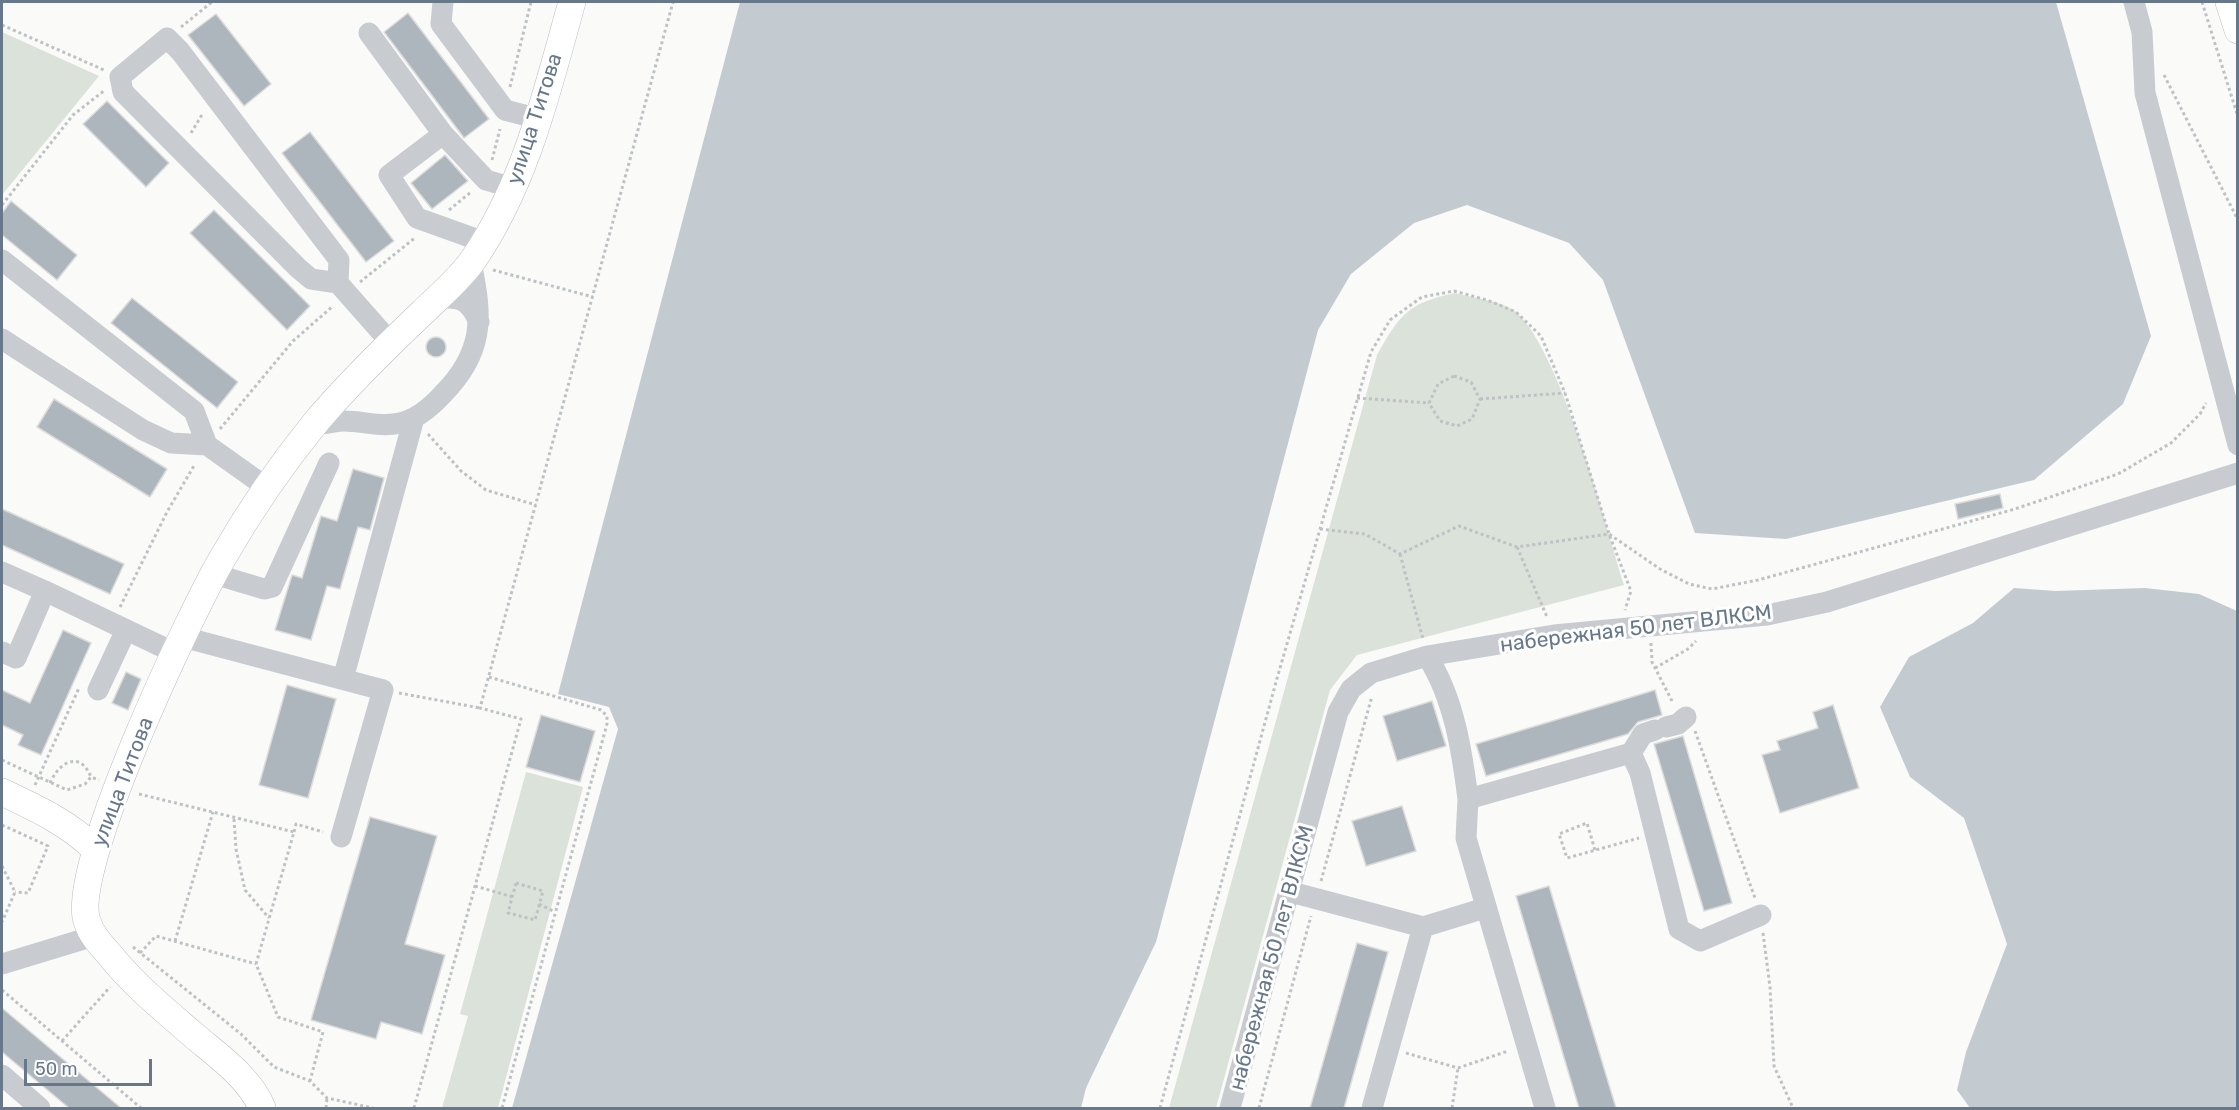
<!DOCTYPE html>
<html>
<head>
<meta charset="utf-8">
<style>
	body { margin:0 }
	#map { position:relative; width:2239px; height:1110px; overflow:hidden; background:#fafaf8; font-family:Rubik,sans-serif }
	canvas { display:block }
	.frame { position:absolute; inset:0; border:3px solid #67788a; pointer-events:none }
	.scale { position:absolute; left:24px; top:1059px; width:128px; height:27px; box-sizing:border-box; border:3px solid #67788a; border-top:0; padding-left:8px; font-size:18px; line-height:21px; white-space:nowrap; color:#67788a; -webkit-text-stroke:4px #fff; paint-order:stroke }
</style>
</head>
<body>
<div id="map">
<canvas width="2239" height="1110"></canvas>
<div class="frame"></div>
<div class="scale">50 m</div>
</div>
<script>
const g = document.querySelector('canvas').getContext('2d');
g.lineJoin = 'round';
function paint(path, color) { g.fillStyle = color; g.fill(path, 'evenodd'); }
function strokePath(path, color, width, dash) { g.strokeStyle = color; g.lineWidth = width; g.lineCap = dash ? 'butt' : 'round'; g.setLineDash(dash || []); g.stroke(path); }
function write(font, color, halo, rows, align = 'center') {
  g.font = font + ' Rubik,sans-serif'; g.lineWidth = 6; g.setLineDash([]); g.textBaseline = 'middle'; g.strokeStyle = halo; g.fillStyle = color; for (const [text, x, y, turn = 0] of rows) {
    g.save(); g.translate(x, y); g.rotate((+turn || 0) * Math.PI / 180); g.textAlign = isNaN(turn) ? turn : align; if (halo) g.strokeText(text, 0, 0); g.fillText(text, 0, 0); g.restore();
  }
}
const green = new Path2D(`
	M2 32 99 76 2 195Z
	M1455 293C1472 298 1498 300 1513 310 1558 341 1606 527 1624 585L1357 655 1330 690 1216 1108H1169L1377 355C1400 314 1408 303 1455 293Z
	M526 772 583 787 498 1108H442L468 1016 460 1014Z`);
const water = new Path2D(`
	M740 2H2056L2151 336 2123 404 2034 480 1786 539 1695 533 1603 280 1569 243 1467 205 1414 223 1351 274 1318 330 1156 942 1086 1088 1081 1108H512L618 729 609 707 558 694Z
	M2014 588 2056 591 2145 588 2199 594 2237 611V1108H1970L1957 1090 1966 1052 2007 944 1964 818 1910 777 1880 707 1909 657 1973 623Z`);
const building = new Path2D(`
	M408 13 489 119 464 138 384 32Z
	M216 14 271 84 244 106 188 35Z
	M107 101 169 163 146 187 83 124Z
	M310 132 394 241 366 262 282 153Z
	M445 155 468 181 432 209 411 183Z
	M11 201 77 255 57 280 2 235V213Z
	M214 210 310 306 287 330 190 233Z
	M132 298 238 382 217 408 111 323Z
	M426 347a10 10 0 1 1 20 0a10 10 0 1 1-20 0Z
	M54 399 167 469 150 497 37 427Z
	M353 469 384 478 370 530 358 527 340 589 327 586 311 640 275 630 292 575 302 578 321 516 337 521Z
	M2000 494 2003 508 1958 519 1955 504Z
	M2 509 124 564 110 594 2 545Z
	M63 630 91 643 41 755 18 745 23 735 2 725V690L30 703Z
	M126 672 141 679 128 710 112 703Z
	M287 685 336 699 308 798 259 785Z
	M1655 690 1662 715 1638 722 1628 734 1486 776 1476 744Z
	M1432 701 1446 746 1397 761 1383 716Z
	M1833 705 1859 788 1780 813 1762 755 1780 750 1777 741 1818 728 1813 712Z
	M541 715 595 731 580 782 526 767Z
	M1683 736 1732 903 1704 911 1654 744Z
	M1402 806 1416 851 1366 866 1352 821Z
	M370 817 437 836 405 944 445 955 422 1034 381 1022 376 1039 311 1020Z
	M1549 886 1616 1108H1579L1516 896Z
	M1357 943 1388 952 1344 1108H1310Z
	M2 1008 121 1108H69L2 1052Z`);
const path = new Path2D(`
	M2202 2 2238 117
	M2 25 104 70
	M181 27 212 2
	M2164 75 2238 220
	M510 87 531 2
	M191 133 203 113
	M492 160 500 129
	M2 205 73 115 105 90
	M449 210 471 192
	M493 270 593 297
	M360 282 416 237
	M1454 376 1471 382 1480 399 1472 419 1457 426 1440 421 1429 403 1438 384Z
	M1357 398 1429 403
	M1480 399 1565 393
	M220 429 293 341 333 306
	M428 434 461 471 486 490 536 505
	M1320 529 1365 534 1400 554 1459 526 1517 547 1609 534 1660 569 1689 584 1712 589 1758 580 2015 509 2118 474 2171 443 2200 414 2206 403
	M1517 547 1547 617
	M1400 554 1423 639
	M120 607 167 512 195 464
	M1651 643 1652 662 1673 703
	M1655 668 1688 649 1696 641
	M489 677 601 710 607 716V724L502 1108
	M399 693 480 708
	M1695 731 1755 898
	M2 760 67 790 85 784 91 777 99 780
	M50 783C59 762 80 750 91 777
	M35 785 79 688
	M139 794 294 832 256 964 278 1017 323 1032 310 1081
	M234 819 236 849 245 890 269 918
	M2 825 48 846 28 893 15 892
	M294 832 296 824 323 832
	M1595 850 1587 823 1559 834 1567 858 1639 838
	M2 866 15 892 2 922
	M1321 881 1372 696
	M516 883 543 891 535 920 508 913Z
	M475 886 513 897
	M539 904 555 912
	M1763 933 1770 987 1774 1066 1793 1108
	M175 941 213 812
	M133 947 241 1034 274 1067 310 1081 327 1098 373 1108
	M140 953 156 936 256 964
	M2 990 141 1108
	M62 1041 110 987
	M1406 1053 1458 1068 1508 1051
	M326 1108 327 1098
	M414 1108 521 719 480 708 673 2
	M1160 1108 1276 682 1371 352 1390 320 1422 297 1454 291 1487 300 1516 312 1541 336 1565 393 1609 534 1631 591 1625 610
	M1259 1108 1311 916
	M1452 1108 1458 1068`);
const minor = new Path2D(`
	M443 2 441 24 505 110 539 119
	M2134 2 2142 32 2145 93 2238 445
	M369 33 443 134 389 175 417 218 484 242
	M443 134 486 180 513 188
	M2 260 194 411 207 445
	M338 283 339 260 180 51 167 38 120 77 123 92 298 268 311 279 338 283 391 343
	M435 299C460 296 469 299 479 322
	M2 339 143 430 171 443 207 445 266 487
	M313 426C322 424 331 422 341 421 361 420 380 428 400 423 417 419 431 407 442 395 484 353 483 318 471 263
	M2 572 45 591
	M214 574 264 589 272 587 329 463
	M183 637 383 690 341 837
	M2 652 16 658 45 591 175 653
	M1427 656C1454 698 1462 751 1468 799L1631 753 1640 773 1679 929 1700 941 1761 915
	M343 679 414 418
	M98 690 126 630
	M1666 727 1678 724 1686 717
	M1631 753 1643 734 1655 730
	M1468 799 1466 838 1545 1108
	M1291 892 1423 927 1372 1108
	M1423 927 1485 908
	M2 964 94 936
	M2 1075 40 1108
	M1230 1108 1338 712 1351 689 1371 673 1427 656 1554 635 1767 615 1827 602 2238 473`);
const major = new Path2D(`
	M2229 2 2238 30
	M2 792C36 808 69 823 96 850
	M262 1108C250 1077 215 1054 190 1032 161 1007 133 984 109 954 100 944 91 934 87 921 69 869 190 614 222 559 250 510 281 465 316 422 349 383 385 348 422 313 439 296 459 280 473 260 526 183 547 91 572 2`);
const streetNames = [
	["улица Титова",535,119,-72],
	["набережная 50 лет ВЛКСМ",1636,629,-7],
	["улица Титова",123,782,-69],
	["набережная 50 лет ВЛКСМ",1272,958,-75]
];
paint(green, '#dbe2d9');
paint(water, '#c3cbd1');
paint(building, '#aeb6bd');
strokePath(building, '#dcdcda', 1.5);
strokePath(major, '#b8bdc2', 28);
strokePath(path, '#bfc2c5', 3, [3, 3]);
strokePath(minor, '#c8cbcf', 21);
strokePath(major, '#fff', 27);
write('21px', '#67788a', '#fff', streetNames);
</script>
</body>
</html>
